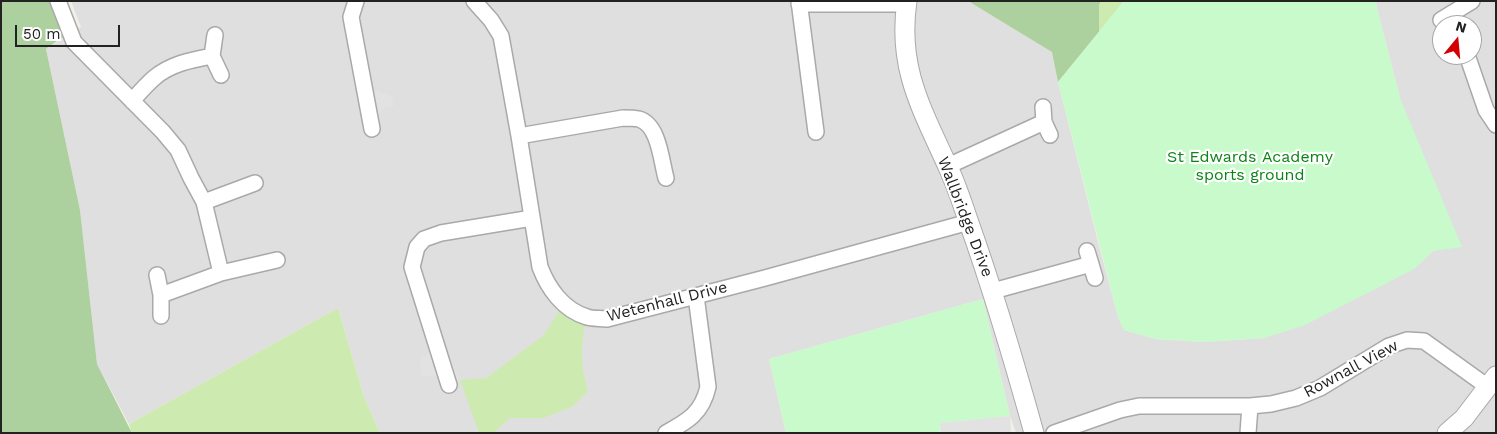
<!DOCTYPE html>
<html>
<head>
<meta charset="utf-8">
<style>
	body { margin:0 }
	#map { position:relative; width:1497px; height:434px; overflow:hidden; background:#f2efe9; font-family:"Work Sans",sans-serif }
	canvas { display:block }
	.frame { position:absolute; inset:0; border:2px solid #222; pointer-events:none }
	.north { position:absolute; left:1432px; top:15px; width:50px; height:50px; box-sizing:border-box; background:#fff; border:1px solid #a7a7a7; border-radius:50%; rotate:17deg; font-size:14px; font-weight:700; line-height:20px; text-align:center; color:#222 }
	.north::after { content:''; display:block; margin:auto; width:18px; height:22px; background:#d40000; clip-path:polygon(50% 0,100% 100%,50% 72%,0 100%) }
	.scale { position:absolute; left:15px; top:25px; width:105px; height:22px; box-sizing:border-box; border:2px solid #222; border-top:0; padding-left:6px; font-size:15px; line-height:18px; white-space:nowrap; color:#222; -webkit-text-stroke:4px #fff; paint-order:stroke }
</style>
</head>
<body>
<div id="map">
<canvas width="1497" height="434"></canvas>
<div class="frame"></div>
<div class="north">N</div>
<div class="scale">50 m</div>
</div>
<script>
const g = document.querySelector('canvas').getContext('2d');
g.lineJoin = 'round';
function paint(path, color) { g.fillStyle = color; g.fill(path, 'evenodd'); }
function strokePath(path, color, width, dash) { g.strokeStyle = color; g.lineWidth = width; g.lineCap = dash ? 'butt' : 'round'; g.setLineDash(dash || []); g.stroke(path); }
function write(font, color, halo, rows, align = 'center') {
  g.font = font + ' "Work Sans",sans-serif'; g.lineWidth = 4.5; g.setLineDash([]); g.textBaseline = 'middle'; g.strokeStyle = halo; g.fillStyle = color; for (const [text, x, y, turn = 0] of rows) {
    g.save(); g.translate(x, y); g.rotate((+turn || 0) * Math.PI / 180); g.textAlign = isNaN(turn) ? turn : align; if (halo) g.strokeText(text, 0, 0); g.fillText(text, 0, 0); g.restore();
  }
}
const residential = new Path2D(`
	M71 1H899L898 6 921 1H968L1053 52 1058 82 1098 242 1118 317 1124 330 1156 339 1203 342 1264 338 1413 269 1433 251 1400 98 1376 4 1378 1H1496V433H1016L1010 416 983 299 769 359 786 433H380L364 397 338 308 129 424 97 364 80 210 46 49 81 27ZM1442 25H1472V55H1442Z`);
const grass = new Path2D(`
	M1101 1H1124L1099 32V5Z
	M564 304 587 317C580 343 580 365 588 391L572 407 543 418H510L493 433H479L460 380 486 378 543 336Z
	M338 308 364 397 380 433H132L129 424Z`);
const forest = new Path2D(`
	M1 1H58L70 34 60 39 46 49 80 210 97 364 132 433H1Z
	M968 1H1101L1099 5V32L1058 82 1052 52Z`);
const park = new Path2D(`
	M1124 1H1378L1376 4 1400 98 1462 247 1433 251 1414 269 1305 325 1264 338 1203 342 1156 339 1124 330 1118 317 1058 82Z
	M983 299 1010 416 940 423 941 431 933 433H786L769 359Z`);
const parking = new Path2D(`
	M364 87 392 96 394 106 384 108 376 119Z
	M444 344 460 380 449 385 438 375 422 376 419 360 437 346Z
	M1010 416 1011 433H941L940 423Z`);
const minor = new Path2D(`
	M58 1 74 42 163 132 178 150 191 178 204 202 221 273
	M356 1 351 17 372 129
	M474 1 491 20 501 36 519 136 540 267C548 288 563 310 587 317 593 319 600 318 607 319L765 278 969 222
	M799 1 816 132
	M799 4H906
	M1441 20 1472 1
	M215 35 212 56 221 75
	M1467 55 1486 110 1496 125
	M132 101C139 93 146 85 154 78 170 64 191 60 212 56
	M1043 107 1044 122 1050 135
	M519 136 623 118C628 118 634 118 639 119 659 125 661 160 666 178
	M948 166 1044 122
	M204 202 255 183
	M1087 251 1095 278
	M157 275 161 295V316
	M993 291 1091 264
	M161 295 221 273 277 260
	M449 385 412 267 417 247 424 239 441 233 532 218
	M666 433C688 421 702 413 708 387L696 296
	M1054 433 1120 410 1139 406H1250L1271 404 1296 398 1320 388 1389 346 1407 340 1424 341 1488 387
	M1248 433 1250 406`);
const tertiary = new Path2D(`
	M907 1C897 68 922 109 948 167 956 184 962 202 968 220 993 290 1014 361 1034 433
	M1447 433 1464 418 1496 376`);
const parkNames = [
	["St Edwards Academy",1250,157],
	["sports ground",1250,175]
];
const streetNames = [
	["Wallbridge Drive",965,217,69],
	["Wetenhall Drive",667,302,-14],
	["Rownall View",1351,369,-28]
];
paint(residential, '#e0dfdf');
paint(grass, '#cdebb0');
paint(forest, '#add19e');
paint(park, '#c8facc');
paint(parking, '#e2e2e2');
strokePath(minor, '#a9a9a9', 18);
strokePath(tertiary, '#a9a9a9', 21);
strokePath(minor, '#fff', 15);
strokePath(tertiary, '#fff', 19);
write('16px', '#0c8416', '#fff', parkNames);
write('16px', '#222', '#fff', streetNames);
</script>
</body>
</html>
